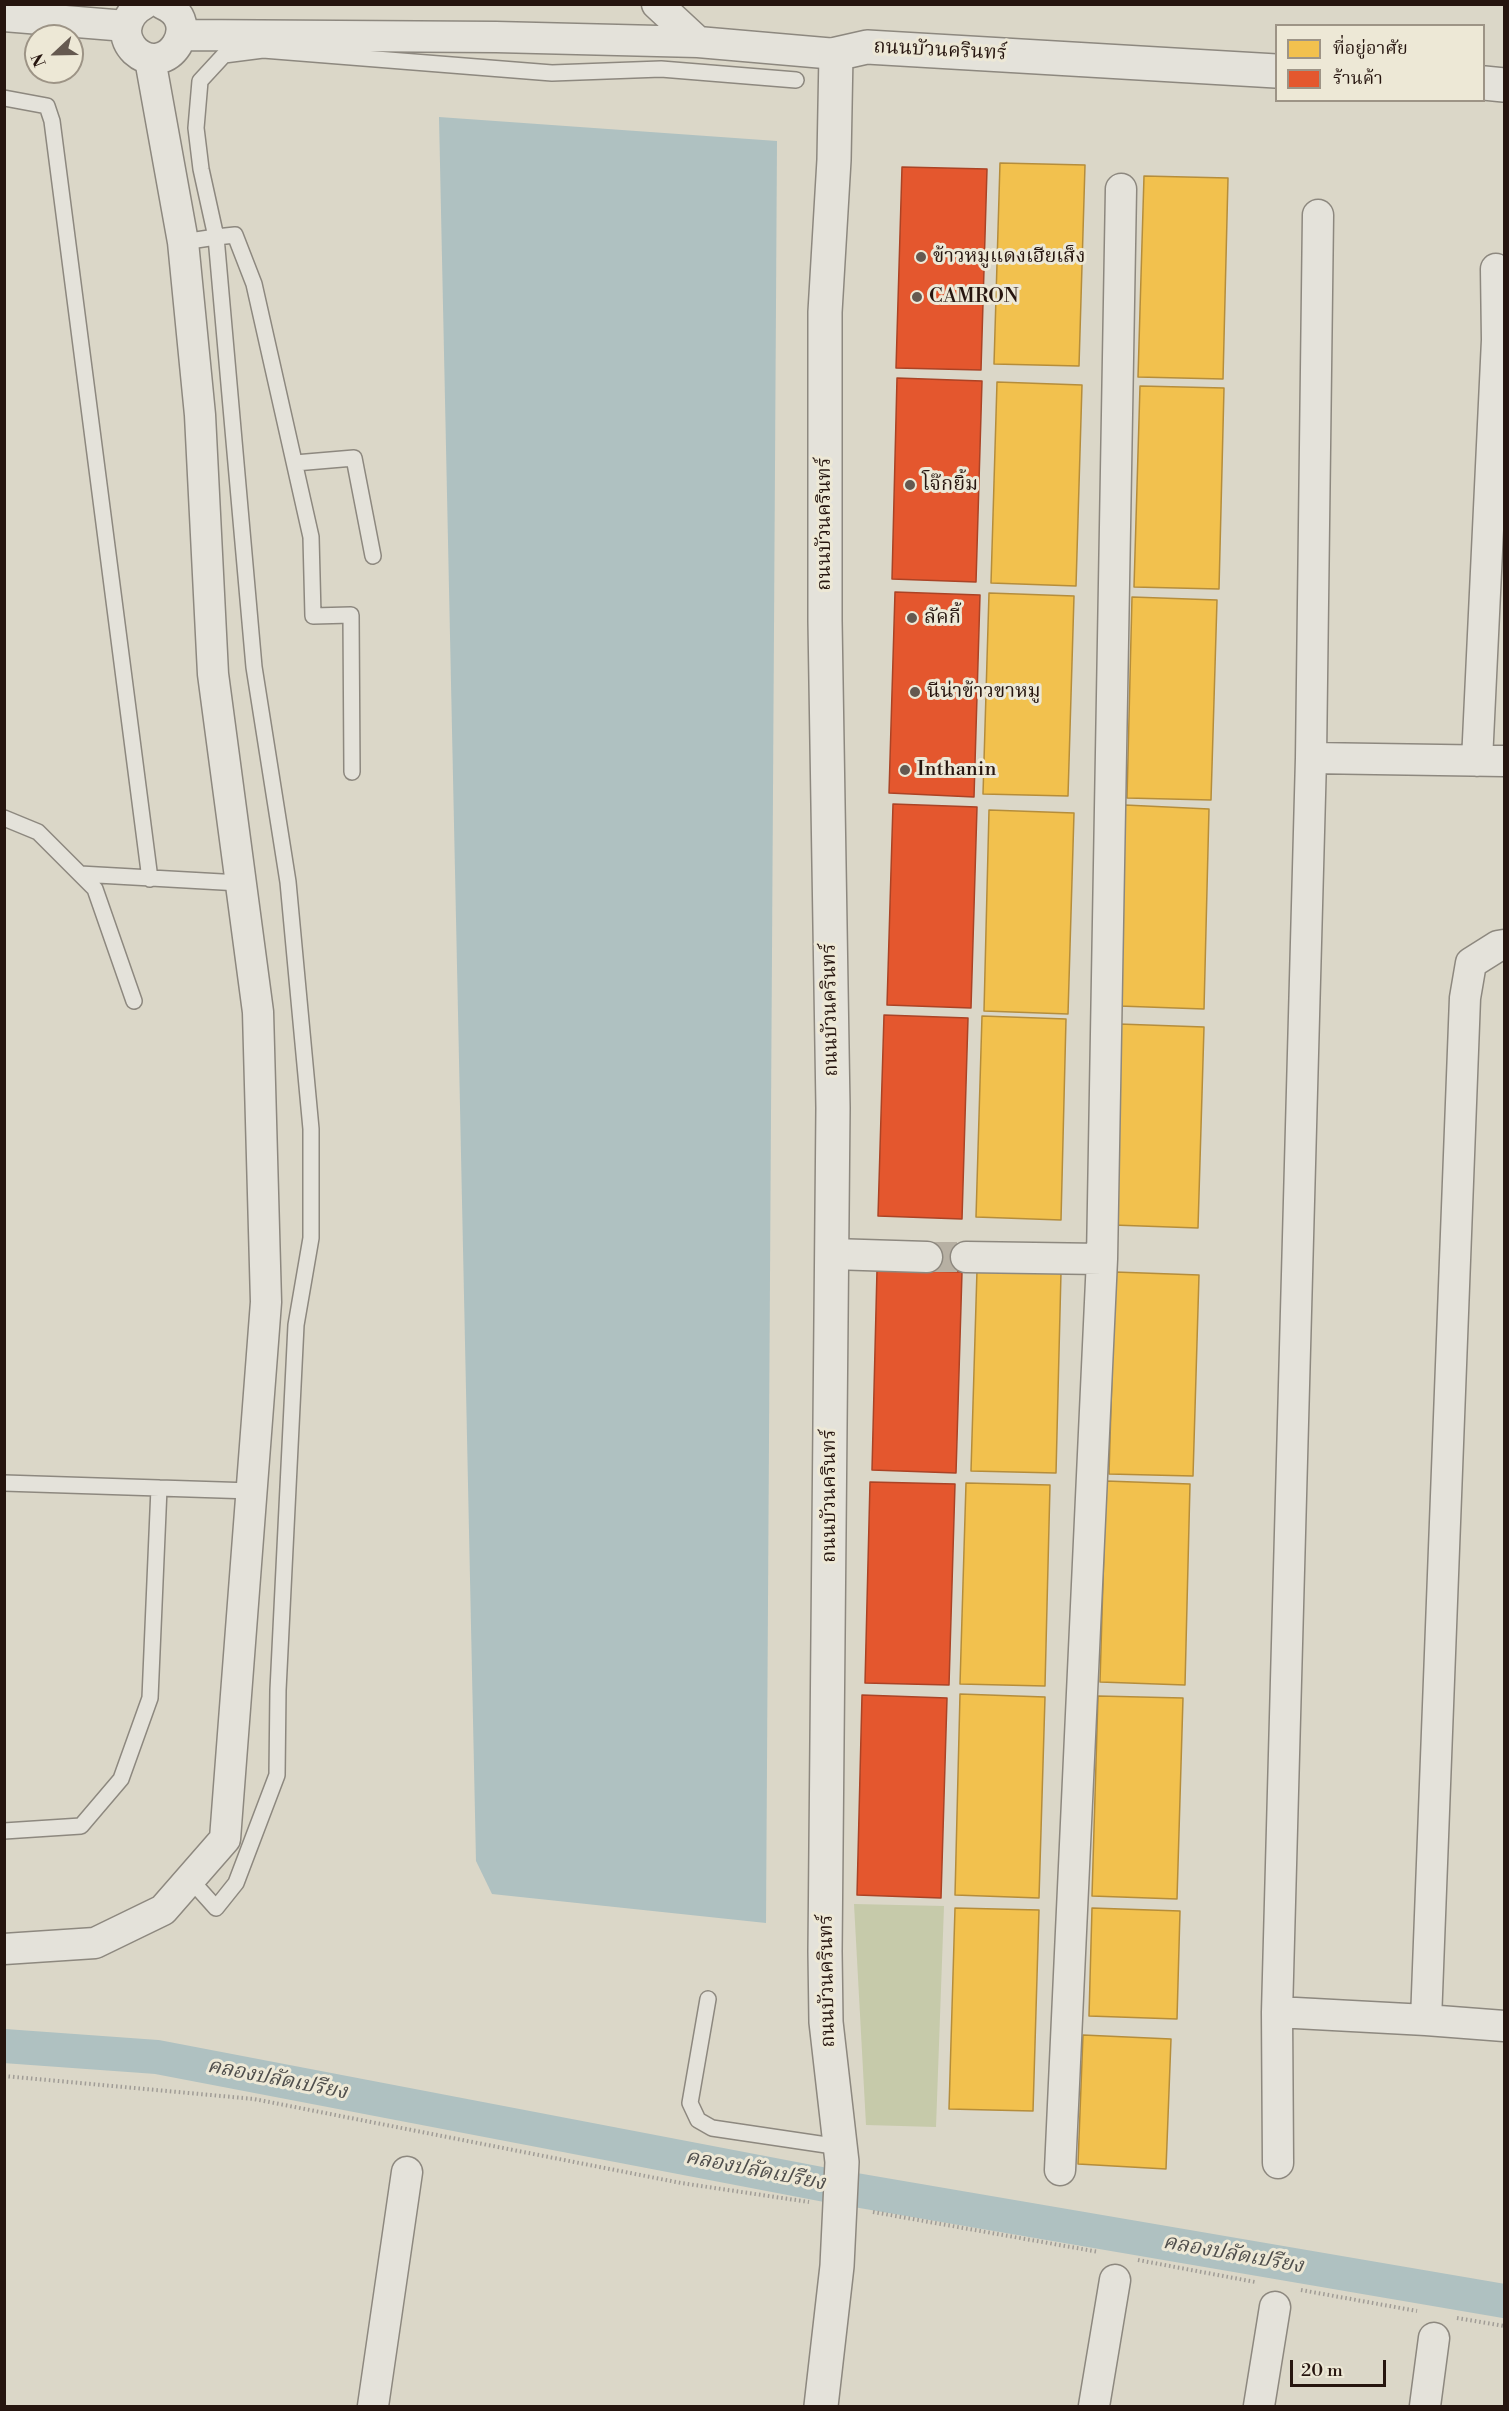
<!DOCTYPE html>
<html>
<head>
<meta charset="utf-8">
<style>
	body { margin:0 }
	#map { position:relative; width:1509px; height:2411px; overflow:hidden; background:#dbd7c8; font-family:"Libre Bodoni","Noto Serif Thai",serif }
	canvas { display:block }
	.frame { position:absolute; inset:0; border:6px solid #26150f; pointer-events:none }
	.legend { position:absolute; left:1275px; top:24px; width:210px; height:78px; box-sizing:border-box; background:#ede8d6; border:2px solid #9d9486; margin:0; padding:8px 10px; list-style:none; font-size:18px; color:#26150f }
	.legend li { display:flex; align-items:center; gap:12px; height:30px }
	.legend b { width:30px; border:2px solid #9d9486 }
	.north { position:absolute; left:24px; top:24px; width:60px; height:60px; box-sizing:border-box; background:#ede8d6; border:2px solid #9d9486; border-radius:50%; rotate:248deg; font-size:16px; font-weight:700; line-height:24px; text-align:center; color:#26150f }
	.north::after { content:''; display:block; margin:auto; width:21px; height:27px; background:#655950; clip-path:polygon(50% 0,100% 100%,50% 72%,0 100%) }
	.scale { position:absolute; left:1290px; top:2360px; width:96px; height:27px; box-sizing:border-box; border:3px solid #26150f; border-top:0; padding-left:8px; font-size:18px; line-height:21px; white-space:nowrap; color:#26150f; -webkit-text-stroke:4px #ede8d6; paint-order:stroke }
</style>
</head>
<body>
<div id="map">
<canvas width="1509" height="2411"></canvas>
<div class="frame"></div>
<ul class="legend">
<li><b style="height:16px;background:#f2c14e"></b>ที่อยู่อาศัย</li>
<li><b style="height:16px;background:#e4572e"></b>ร้านค้า</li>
</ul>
<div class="north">N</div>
<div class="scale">20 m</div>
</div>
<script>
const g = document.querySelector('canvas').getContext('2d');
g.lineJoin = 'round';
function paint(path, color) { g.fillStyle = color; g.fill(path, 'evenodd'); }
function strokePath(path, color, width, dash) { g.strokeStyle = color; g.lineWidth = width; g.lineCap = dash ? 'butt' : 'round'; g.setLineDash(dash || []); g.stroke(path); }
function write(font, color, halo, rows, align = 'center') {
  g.font = font + ' "Libre Bodoni","Noto Serif Thai",serif'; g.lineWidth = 6; g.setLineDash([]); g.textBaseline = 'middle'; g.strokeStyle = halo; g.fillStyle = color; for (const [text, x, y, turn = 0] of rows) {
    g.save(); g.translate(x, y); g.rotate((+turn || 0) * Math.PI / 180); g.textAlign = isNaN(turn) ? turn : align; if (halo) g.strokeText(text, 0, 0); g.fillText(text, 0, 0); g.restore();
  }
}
const green = new Path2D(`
	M854 1904 944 1906 936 2127 866 2125Z`);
const water = new Path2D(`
	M439 117 777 141 766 1923 492 1894 476 1861Z`);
const homes = new Path2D(`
	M1000 163 1085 165 1079 366 994 364Z
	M1144 176 1228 178 1223 379 1138 377Z
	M997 382 1082 385 1076 586 991 583Z
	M1140 386 1224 388 1219 589 1134 587Z
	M989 593 1074 596 1068 796 983 794Z
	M1132 597 1217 600 1211 800 1127 798Z
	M1125 805 1209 809 1204 1009 1119 1006Z
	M989 810 1074 813 1068 1014 984 1011Z
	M982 1016 1066 1019 1061 1220 976 1217Z
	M1119 1024 1204 1027 1198 1228 1113 1225Z
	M977 1270 1061 1272 1056 1473 971 1471Z
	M1115 1272 1199 1275 1193 1476 1109 1474Z
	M1106 1481 1190 1484 1185 1685 1100 1682Z
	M966 1483 1050 1485 1045 1686 960 1684Z
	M960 1694 1045 1697 1039 1898 955 1895Z
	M1098 1696 1183 1698 1177 1899 1092 1896Z
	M955 1908 1039 1910 1033 2111 949 2109Z
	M1092 1908 1180 1911 1177 2019 1089 2016Z
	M1083 2035 1171 2039 1166 2169 1078 2164Z`);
const shops = new Path2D(`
	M902 167 987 169 981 370 896 368Z
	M897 378 982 381 976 582 892 579Z
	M895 592 980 595 974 797 889 793Z
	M893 804 977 807 971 1008 887 1005Z
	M884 1015 968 1018 962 1219 878 1216Z
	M877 1270 962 1272 956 1473 872 1470Z
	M870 1482 955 1484 949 1685 865 1683Z
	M862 1695 947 1698 941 1898 857 1895Z`);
const canal = new Path2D(`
	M4 2046 157 2057 826 2185 1504 2301`);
const minorTunnel = new Path2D(`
	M927 1257H966`);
const path = new Path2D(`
	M4 2076 254 2099 681 2183 809 2202
	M873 2212 1099 2252
	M1138 2260 1255 2282
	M1301 2290 1417 2311
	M1457 2318 1504 2326`);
const service = new Path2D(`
	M4 98 47 106 52 121 150 879
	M183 242 216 237 254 667 288 882 311 1129V1238L296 1325 278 1690 277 1775 236 1883 216 1908 190 1879
	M295 463 354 458 373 556
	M352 772 351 615 313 616 311 537 254 284 235 235 216 237 201 169 196 128 200 81 224 55 263 50 552 73 661 69 796 80
	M4 818 38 832 95 889 134 1001
	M80 874 240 883
	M4 1483 252 1491
	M4 1831 81 1826 121 1779 150 1698 159 1488
	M708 1999 690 2103 698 2120 712 2128 840 2147`);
const minor = new Path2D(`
	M144 4C134 9 127 18 126 30 126 38 129 45 135 51 167 80 205 22 163 4
	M657 4 698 42
	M4 16 126 26
	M182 35 496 37 698 42 836 54
	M1311 758 1504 761
	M1477 761 1497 340 1496 269
	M832 1254 927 1257
	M966 1257 1102 1259
	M4 1949 95 1943 163 1910 225 1839 266 1302 258 1012 213 674 200 415 183 242 150 59
	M1277 2012 1426 2020 1504 2026
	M1426 2020 1465 998 1471 963 1498 946 1504 945
	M1278 2163 1277 2012 1311 758 1318 215
	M1060 2170 1102 1259 1121 189
	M373 2406 407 2172
	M1094 2406 1115 2280
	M1259 2406 1275 2307
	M1425 2406 1434 2338`);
const tertiary = new Path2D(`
	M1484 83 1504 85
	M821 2406 837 2266 842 2162 826 2022 825 1951 833 1108 825 621V312L834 160 836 54 867 47 1276 71`);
const markers = [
	[921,257,6,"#655950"],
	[917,297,6,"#655950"],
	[910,485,6,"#655950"],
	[912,618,6,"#655950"],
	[915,692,6,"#655950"],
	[905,770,6,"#655950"]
];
const streetNames = [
	["ถนนบัวนครินทร์",940,51,3],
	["ถนนบัวนครินทร์",825,524,-90],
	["ถนนบัวนครินทร์",831,1010,-91],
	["ถนนบัวนครินทร์",830,1496,-90],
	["ถนนบัวนครินทร์",828,1981,-91]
];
const poiNames = [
	["ข้าวหมูแดงเฮียเส็ง",933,257],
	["CAMRON",929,297],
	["โจ๊กยิ้ม",922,485],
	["ลัคกี้",924,618],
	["นีน่าข้าวขาหมู",927,692],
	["Inthanin",917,770]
];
const waterNames = [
	["คลองปลัดเปรียง",277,2080,11],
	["คลองปลัดเปรียง",755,2171,11],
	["คลองปลัดเปรียง",1233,2255,10]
];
paint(green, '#c6caaa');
paint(water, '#afc1c1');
paint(homes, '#f2c14e');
strokePath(homes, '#b58d3b', 1.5);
paint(shops, '#e4572e');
strokePath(shops, '#ab4325', 1.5);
strokePath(canal, '#afc1c1', 34);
strokePath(minorTunnel, '#b7b0a3', 30, [30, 15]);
strokePath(service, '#8d887f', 18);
strokePath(minor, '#8d887f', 33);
strokePath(tertiary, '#8d887f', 36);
strokePath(path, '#a09c96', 4, [1.5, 3]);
strokePath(service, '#e4e2da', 15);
strokePath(minor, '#e4e2da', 30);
strokePath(tertiary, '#e4e2da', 33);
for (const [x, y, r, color] of markers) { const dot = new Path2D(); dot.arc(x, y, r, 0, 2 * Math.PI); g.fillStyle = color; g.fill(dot); strokePath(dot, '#ede8d6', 2); }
write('20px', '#26150f', '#ede8d6', streetNames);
write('20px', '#26150f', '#ede8d6', poiNames, 'left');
write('italic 21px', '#4f4e4c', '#ede8d6', waterNames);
</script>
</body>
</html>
